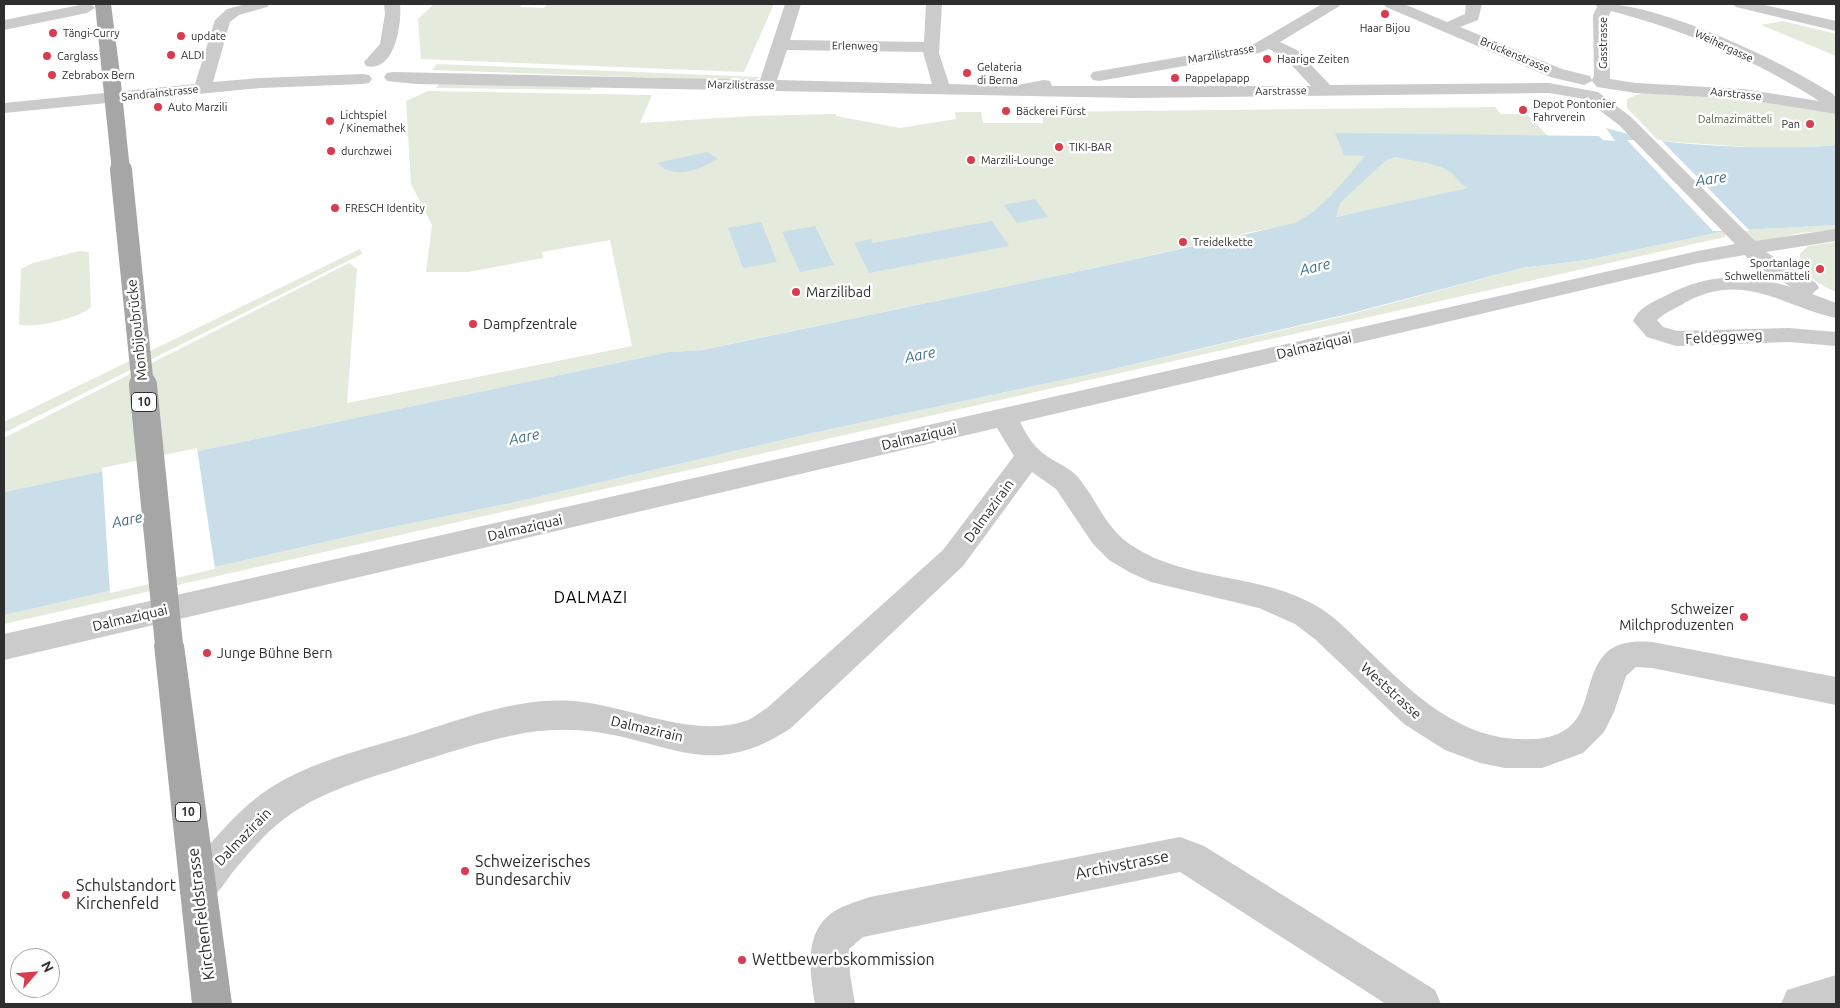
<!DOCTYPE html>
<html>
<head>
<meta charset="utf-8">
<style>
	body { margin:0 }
	#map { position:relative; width:1840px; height:1008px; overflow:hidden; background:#fff; font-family:Ubuntu,sans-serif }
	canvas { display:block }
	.frame { position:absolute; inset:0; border:5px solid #2e2e2e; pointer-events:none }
	.north { position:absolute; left:10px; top:948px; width:50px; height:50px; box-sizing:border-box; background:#fff; border:1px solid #ababab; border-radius:50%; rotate:63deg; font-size:14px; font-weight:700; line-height:20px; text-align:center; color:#2e2e2e }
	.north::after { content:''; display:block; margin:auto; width:18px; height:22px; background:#d93c4d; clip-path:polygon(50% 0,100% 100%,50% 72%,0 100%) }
</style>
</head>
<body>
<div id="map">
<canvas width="1840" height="1008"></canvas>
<div class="frame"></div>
<div class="north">N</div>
</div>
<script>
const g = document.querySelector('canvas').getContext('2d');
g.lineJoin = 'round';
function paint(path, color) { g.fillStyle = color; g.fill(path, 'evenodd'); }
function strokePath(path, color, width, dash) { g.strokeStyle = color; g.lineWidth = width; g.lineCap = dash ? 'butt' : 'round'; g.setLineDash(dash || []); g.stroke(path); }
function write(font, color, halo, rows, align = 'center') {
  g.font = font + ' Ubuntu,sans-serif'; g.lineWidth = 5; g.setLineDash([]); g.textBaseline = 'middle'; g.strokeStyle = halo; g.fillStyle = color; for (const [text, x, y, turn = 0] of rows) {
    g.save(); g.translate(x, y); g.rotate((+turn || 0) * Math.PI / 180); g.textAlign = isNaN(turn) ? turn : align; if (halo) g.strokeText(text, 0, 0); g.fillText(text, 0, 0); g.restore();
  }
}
const green = new Path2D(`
	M434 4H522L520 7 544 8 548 4H774L744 72 421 59 418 19Z
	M1783 21 1836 34V56L1761 25Z
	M437 64 760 77 753 81 432 70Z
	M439 84 592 87 590 90 436 88Z
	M428 91 652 95 640 123 752 116 836 114V116L900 128 956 119 955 112H981L983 123H1043L1042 112 1495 107 1501 114H1527L1548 136 1540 174 1400 205 1251 232 1118 263 701 350 669 352 4 492V438L349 263 357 269 347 403 632 346 610 240 542 252 543 258 468 272H426L432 225 411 184 406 101Z
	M1641 93 1746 99 1836 114V145L1778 149 1659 141 1627 108V99Z
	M1836 225V230L1800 233 1755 243 1745 233 1724 235 1725 237 4 624V615L373 531 511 503 817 432 1105 371 1352 314 1522 268 1587 260 1725 231Z
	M1836 242V292C1820 284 1798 275 1800 254L1808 246Z
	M360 249 362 254 4 433V422Z
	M79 251 89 252 91 307C83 317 30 330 19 324L21 269 33 263Z`);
const water = new Path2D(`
	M1606 128C1623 132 1642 139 1659 141 1718 147 1777 150 1836 145V225L1725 231 1587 260 1522 268 1352 313 1105 371 817 432 511 503 373 531 4 615V492L669 352 702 350 1118 263 1295 223C1324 209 1344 180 1365 156L1344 155 1335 133 1599 136 1603 140 1615 141ZM1396 157C1412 161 1432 162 1447 170 1456 175 1459 184 1468 188L1336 217 1340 203 1386 160Z
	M707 152 718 159C700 169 674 181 657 163Z
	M1035 199 1048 217 1017 223 1004 205Z
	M992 221 1009 246 869 273 854 243 871 239 873 243Z
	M761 222 777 262 743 268 728 228Z
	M815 226 834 265 800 272 782 232Z`);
const pier = new Path2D(`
	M1627 140H1661L1750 231H1713Z
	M197 448 215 569 110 593 102 468Z`);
const minor = new Path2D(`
	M85 4 92 5 95 8 87 13 4 30V20Z
	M246 4H270L267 7 239 15 230 22 213 82 260 78 363 74 369 75 372 79 369 83 363 84 260 88 4 113V103L195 84 215 20 227 9Z
	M384 4H400C402 24 395 73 366 66L364 62 380 44 385 14Z
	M785 4H801L790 40 924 42 926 4H942L939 53 949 84 1012 86 1044 80 1050 81 1052 86H1311L1285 58 1269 49 1259 53 1099 81 1093 80 1090 76 1093 72 1099 71 1254 44 1322 4H1341L1338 7 1280 42 1297 50 1330 85 1549 83 1598 92 1631 117 1755 241 1836 229V241L1766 252 1816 283 1819 288 1812 294 1836 303V318C1781 306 1745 271 1686 302 1677 308 1665 312 1657 320L1663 327 1678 331 1789 328 1836 332V346L1789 342 1676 346 1647 337 1633 321C1639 308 1650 303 1663 297 1708 273 1742 273 1791 287L1752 263 1745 255 1698 263 1020 422C1026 434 1033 446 1044 454 1054 462 1067 466 1077 476 1096 498 1106 529 1131 545 1187 583 1262 572 1320 608 1339 620 1354 637 1371 653 1417 698 1466 744 1535 739 1598 734 1578 681 1606 653 1618 641 1637 641 1652 642L1836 677V705L1652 668 1636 667 1626 676 1614 712 1604 732 1583 753 1542 768H1505L1480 763 1445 750 1404 724 1316 640 1295 624 1259 608 1151 582 1129 572 1109 560 1093 544 1056 489 1032 472 963 566 791 728C712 780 676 744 596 732 567 728 538 729 510 736 477 743 444 754 412 764 368 779 322 790 284 819 264 834 248 854 232 873 226 881 219 892 211 899 207 902 201 904 197 905L184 900 179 887 184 874C208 847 231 817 260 795 305 762 362 750 414 734 465 718 519 697 573 701 627 705 692 739 745 721 753 719 760 712 767 708L943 550 1014 456 997 428 4 660V634L1698 251 1735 244 1619 125 1585 99 1549 93 1133 98 416 84 387 81 384 77 387 73 393 72 760 80ZM787 50 923 52 932 84 777 80Z
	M1383 4H1404L1447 22 1465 14 1466 4H1482L1478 20 1460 27 1562 69 1590 76 1592 80 1594 76 1593 15 1597 7 1595 4C1655 0 1781 61 1833 94L1836 98V114L1743 99 1636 93 1597 87 1592 81 1584 85 1550 77 1386 7ZM1611 11C1681 29 1758 61 1819 101L1743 89 1636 83 1610 79 1609 15Z
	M1733 4H1760L1836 21V31L1736 7Z
	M1180 837 1204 846 1435 990 1441 1004H1386L1180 872 863 937 849 949 850 974 855 1004H815C811 976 803 938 828 916 839 906 856 902 870 897Z
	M1836 975V1004H1781L1787 990Z`);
const major = new Path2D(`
	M95 4H111L120 74 117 78H105L102 74Z
	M169 632 180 636 184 645 232 1004H192L154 645 158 636Z`);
const majorBridgeFar2 = new Path2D(`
	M111 74 121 171`);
const majorBridgeFar1 = new Path2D(`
	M121 170 143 387`);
const majorBridge = new Path2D(`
	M143 385 169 645`);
const markers = [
	[1385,14,5,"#d93c4d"],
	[53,33,5,"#d93c4d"],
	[181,36,5,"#d93c4d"],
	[171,55,5,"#d93c4d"],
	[47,56,5,"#d93c4d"],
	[1267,59,5,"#d93c4d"],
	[967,73,5,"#d93c4d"],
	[52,75,5,"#d93c4d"],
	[1175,78,5,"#d93c4d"],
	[158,107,5,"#d93c4d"],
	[1523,110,5,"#d93c4d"],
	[1006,111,5,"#d93c4d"],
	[330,121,5,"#d93c4d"],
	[1810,124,5,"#d93c4d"],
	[1059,147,5,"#d93c4d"],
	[331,151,5,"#d93c4d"],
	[971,160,5,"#d93c4d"],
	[335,208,5,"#d93c4d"],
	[1183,242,5,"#d93c4d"],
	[1820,269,5,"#d93c4d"],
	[796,292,5,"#d93c4d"],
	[473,324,5,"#d93c4d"],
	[1744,617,5,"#d93c4d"],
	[207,653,5,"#d93c4d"],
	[465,871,5,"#d93c4d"],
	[66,895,5,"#d93c4d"],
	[742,960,5,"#d93c4d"]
];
const farPoinames = [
	["Haar Bijou",1385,28,"center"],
	["Tängi-Curry",63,33],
	["update",191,36],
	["ALDI",181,55],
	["Carglass",57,56],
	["Haarige Zeiten",1277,59],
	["Gelateria",977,67],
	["di Berna",977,80],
	["Zebrabox Bern",62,75],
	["Pappelapapp",1185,78],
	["Depot Pontonier",1533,104],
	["Fahrverein",1533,117],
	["Auto Marzili",168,107],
	["Bäckerei Fürst",1016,111],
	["Lichtspiel",340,115],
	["/ Kinemathek",340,128],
	["Pan",1800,124,"right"],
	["TIKI-BAR",1069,147],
	["durchzwei",341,151],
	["Marzili-Lounge",981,160],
	["FRESCH Identity",345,208],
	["Treidelkette",1193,242],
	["Sportanlage",1810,263,"right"],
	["Schwellenmätteli",1810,276,"right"]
];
const farStreetnames = [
	["Gasstrasse",1603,43,-90],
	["Erlenweg",855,46,1],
	["Weihergasse",1724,46,25],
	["Marzilistrasse",1221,54,-10],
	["Brückenstrasse",1515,55,23],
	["Marzilistrasse",741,85,1],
	["Aarstrasse",1281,91,-1],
	["Sandrainstrasse",160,93,-6],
	["Aarstrasse",1736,94,6]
];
const farParknames = [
	["Dalmazimätteli",1735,119]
];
const shields = [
	[144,402,25],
	[188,812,25]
];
const shieldNames = [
	["10",144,402],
	["10",188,812]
];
const poiNames = [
	["Marzilibad",806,292],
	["Dampfzentrale",483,324],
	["Schweizer",1734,609,"right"],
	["Milchproduzenten",1734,625,"right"],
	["Junge Bühne Bern",217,653]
];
const streetNames = [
	["Monbijoubrücke",137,330,-96],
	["Feldeggweg",1724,337,-3],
	["Dalmaziquai",1314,346,-13],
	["Dalmaziquai",919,437,-13],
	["Dalmazirain",989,511,-54],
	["Dalmaziquai",525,528,-13],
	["Dalmaziquai",130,618,-13],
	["Weststrasse",1391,691,42],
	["Dalmazirain",647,729,13],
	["Dalmazirain",243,837,-46]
];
const waterNames = [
	["Aare",1711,179,-8],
	["Aare",1315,267,-13],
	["Aare",920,355,-12],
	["Aare",524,437,-12],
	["Aare",127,520,-12]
];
const quarterNames = [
	["DALMAZI",591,598]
];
const nearPoinames = [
	["Schweizerisches",475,862],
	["Bundesarchiv",475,880],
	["Schulstandort",76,886],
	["Kirchenfeld",76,904],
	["Wettbewerbskommission",752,960]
];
const nearStreetnames = [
	["Archivstrasse",1122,865,-11],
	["Kirchenfeldstrasse",201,914,-97]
];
paint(green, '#e4eadc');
paint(water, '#cadee9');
paint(pier, '#fff');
paint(minor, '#cbcbcb');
paint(major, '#a6a6a6');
strokePath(majorBridgeFar2, '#a6a6a6', 18);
strokePath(majorBridgeFar1, '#a6a6a6', 22);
strokePath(majorBridge, '#a6a6a6', 28);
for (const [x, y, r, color] of markers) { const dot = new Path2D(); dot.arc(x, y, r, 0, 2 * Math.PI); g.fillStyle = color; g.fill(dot); strokePath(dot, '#fff', 2); }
write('11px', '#2e2e2e', '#fff', farPoinames, 'left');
write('11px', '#2e2e2e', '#fff', farStreetnames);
write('11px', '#52663e', '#fff', farParknames);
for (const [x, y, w] of shields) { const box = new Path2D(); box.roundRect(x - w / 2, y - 9.5, w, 19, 4); g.fillStyle = '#fff'; g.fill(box); strokePath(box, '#2e2e2e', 1); }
write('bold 12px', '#2e2e2e', null, shieldNames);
write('14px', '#2e2e2e', '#fff', poiNames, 'left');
write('14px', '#2e2e2e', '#fff', streetNames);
write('italic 15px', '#42708a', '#fff', waterNames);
g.letterSpacing = '1px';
write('16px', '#000', '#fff', quarterNames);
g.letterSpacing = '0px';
write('16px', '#2e2e2e', '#fff', nearPoinames, 'left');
write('16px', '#2e2e2e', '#fff', nearStreetnames);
</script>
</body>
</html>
